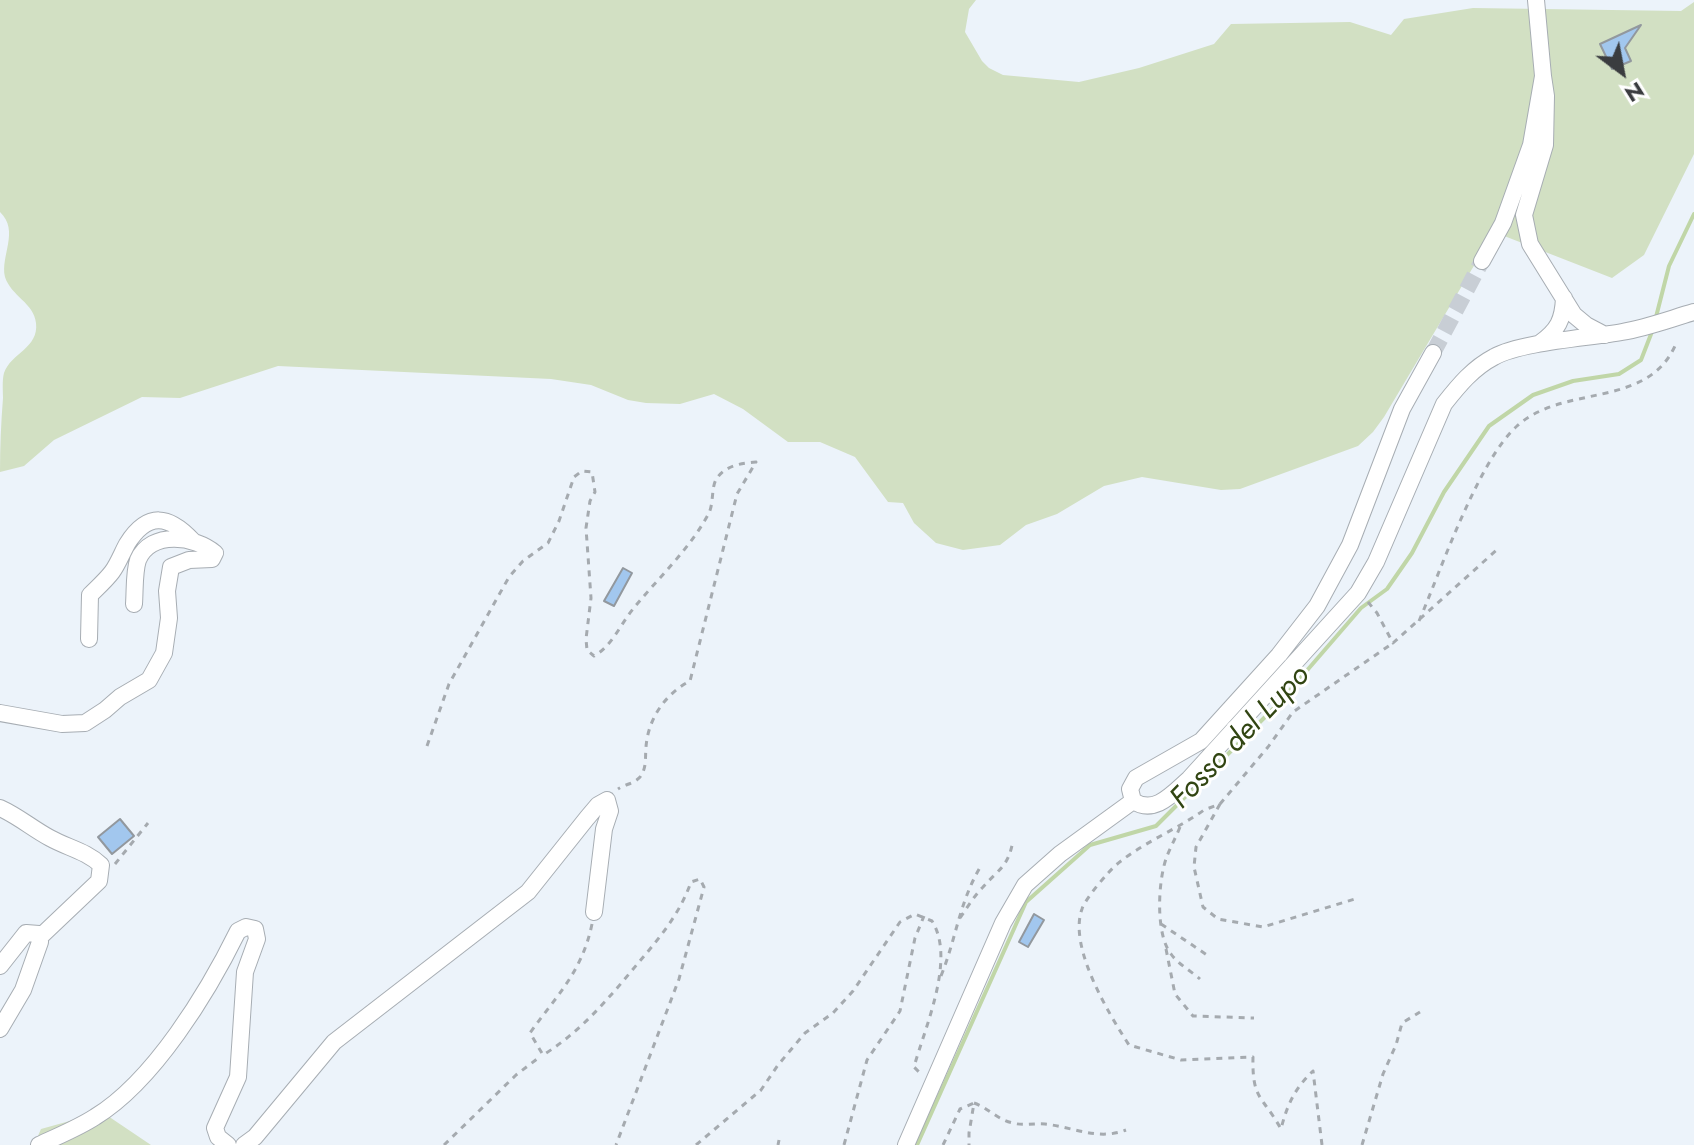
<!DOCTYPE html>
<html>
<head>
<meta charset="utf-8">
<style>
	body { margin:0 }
	#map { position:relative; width:1694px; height:1145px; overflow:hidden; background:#ecf3fa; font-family:Jost,sans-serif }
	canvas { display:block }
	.north { position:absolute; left:1582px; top:32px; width:80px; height:80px; -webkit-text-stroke:6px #fff; paint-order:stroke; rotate:148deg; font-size:22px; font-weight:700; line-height:32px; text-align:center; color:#3a3c3f }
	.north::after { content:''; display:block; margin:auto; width:28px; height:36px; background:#3a3c3f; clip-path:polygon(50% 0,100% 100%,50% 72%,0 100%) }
</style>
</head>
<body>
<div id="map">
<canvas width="1694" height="1145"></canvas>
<div class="north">N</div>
</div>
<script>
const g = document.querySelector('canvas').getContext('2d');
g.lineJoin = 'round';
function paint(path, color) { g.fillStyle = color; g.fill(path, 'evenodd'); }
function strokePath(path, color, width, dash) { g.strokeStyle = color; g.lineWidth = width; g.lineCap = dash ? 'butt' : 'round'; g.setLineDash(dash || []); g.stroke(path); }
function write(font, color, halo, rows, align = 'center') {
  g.font = font + ' Jost,sans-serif'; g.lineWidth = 6; g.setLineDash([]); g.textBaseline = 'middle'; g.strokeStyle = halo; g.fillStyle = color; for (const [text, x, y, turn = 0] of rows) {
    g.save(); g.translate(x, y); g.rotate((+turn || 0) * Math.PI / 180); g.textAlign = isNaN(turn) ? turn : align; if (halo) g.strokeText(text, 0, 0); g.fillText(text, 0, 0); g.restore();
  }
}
const green = new Path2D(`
	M0 0H976L969 9 965 32 982 61 989 68 1003 75 1079 82 1139 68 1214 44 1231 24 1350 22 1391 35 1404 19 1473 8 1681 11 1694 2V154L1644 255 1612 278 1494 232 1384 417 1373 432 1358 446 1240 489 1221 490 1142 477 1104 486 1057 514 1026 525 1000 545 963 550 936 543 914 523 903 503 888 502 855 457 820 442H788L743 409 714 394 680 404 646 403 628 400 591 385 551 379 278 366 180 398 142 397 54 440 24 466 0 472C0 447 1 423 3 398 3 391 2 380 4 373 11 353 39 348 36 323 34 303 11 296 5 277 0 256 20 231 0 212Z
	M102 1112 151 1145H34L41 1129Z`);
const stream = new Path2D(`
	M1656 317 1669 266 1694 214
	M917 1145 1026 902 1090 845 1156 826 1278 704 1361 608 1387 589 1412 553 1444 492 1489 426 1533 395 1573 381 1619 374 1641 360 1653 329`);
const building = new Path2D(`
	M1641 25 1625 48 1631 61 1612 69 1600 44Z
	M623 568 632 573 614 606 604 601Z
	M120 819 134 836 112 854 98 837Z
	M1034 914 1044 920 1028 947 1019 942Z`);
const minorTunnel = new Path2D(`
	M1433 353 1482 261`);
const path = new Path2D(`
	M1368 602 1377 613 1393 643 1500 547
	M1419 621C1441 570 1478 461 1517 426 1563 384 1646 409 1675 346
	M427 746 449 684 509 577 523 561 548 543 559 521 574 477 582 471 592 472 595 492 590 501 586 528 591 598 586 639 587 650 594 656C612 646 620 625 633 609 658 578 690 549 709 513 714 502 711 486 717 478 726 465 743 463 756 462L737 494 690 681C665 694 648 719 646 747 645 757 647 768 640 777 634 784 625 784 618 789
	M1220 804 1196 847 1194 867 1203 907 1218 919 1263 927 1358 898
	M1180 827C1176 837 1171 846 1167 856 1158 879 1155 934 1171 954 1178 964 1191 971 1200 979
	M115 864 148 823
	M960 918C967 908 974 896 983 887 999 869 1009 866 1013 840
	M592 924C582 972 557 995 530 1033L543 1055C577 1034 603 1005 629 974 653 945 678 919 691 882L700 879 704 887 679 979 616 1145
	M1161 924 1210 957
	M1166 949 1175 994 1193 1016 1254 1018
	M941 976C957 936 959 902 982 864
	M974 1103C988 1108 998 1120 1013 1123 1023 1126 1034 1123 1045 1124 1073 1127 1098 1141 1126 1130
	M444 1145 516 1075 541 1056
	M696 1145 761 1090 778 1065 805 1033 833 1013 853 991 900 922 915 914 932 921C956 959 925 1027 914 1067L922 1075
	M778 1145 779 1140
	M844 1145 867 1060 900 1011 915 938 924 916
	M943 1145 960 1109 974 1103 969 1133V1145
	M1322 1145 1313 1071C1295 1088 1287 1105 1281 1129 1262 1095 1252 1100 1253 1057L1181 1060 1129 1045C1109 1014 1068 947 1082 909 1085 899 1108 872 1116 865 1142 843 1176 830 1204 810L1220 804 1268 747 1293 712 1393 643
	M1362 1145 1383 1074 1396 1045 1402 1023 1420 1012`);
const minor = new Path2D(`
	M1543 76 1546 96 1545 145 1524 215 1530 244 1574 315 1586 325 1605 335
	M1482 261 1503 223 1531 145 1543 76 1536 0
	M1540 343C1558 330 1563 320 1564 298
	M89 639 90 595C97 588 106 580 112 572 118 564 122 553 127 544 148 511 169 515 193 541
	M0 713 62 724 85 723 105 710 120 697 149 680 164 653 169 618 167 591 171 567 189 560 212 559 215 553C195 536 151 530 138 560 134 572 135 590 134 604
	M1133 801C1155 815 1172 794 1189 779L1358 593 1376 562 1444 404C1459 385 1473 368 1494 357 1520 342 1589 338 1622 332 1646 328 1670 319 1694 312
	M1133 801 1130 789 1136 778 1201 741 1279 655 1317 606 1350 545 1402 409 1433 353
	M0 808C18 816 33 829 50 838 68 848 86 851 101 865L99 881 40 937
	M0 966 26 933 39 934 40 942 23 990 0 1029
	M39 1145C58 1136 78 1128 95 1117 154 1081 208 992 238 931L246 927 255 929 257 939 245 972 238 1077 215 1128 218 1137 228 1145
	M244 1145 255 1137 334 1042 528 892 587 818 598 805 607 800 610 811 604 829 594 912
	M906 1145 1003 923 1025 885 1060 854 1133 801`);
const waterNames = [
	["Fosso del Lupo",1241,738,-46]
];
paint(green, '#d2e0c3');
strokePath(stream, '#c0d6a7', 4);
paint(building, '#a2c7ee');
strokePath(building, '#92989e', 2);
strokePath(minorTunnel, '#c8ced5', 16, [16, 8]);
strokePath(minor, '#a7adb3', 18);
strokePath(path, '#a5aaaf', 3, [6, 6]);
strokePath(minor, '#fff', 16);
write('italic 30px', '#314512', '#fff', waterNames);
</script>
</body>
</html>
